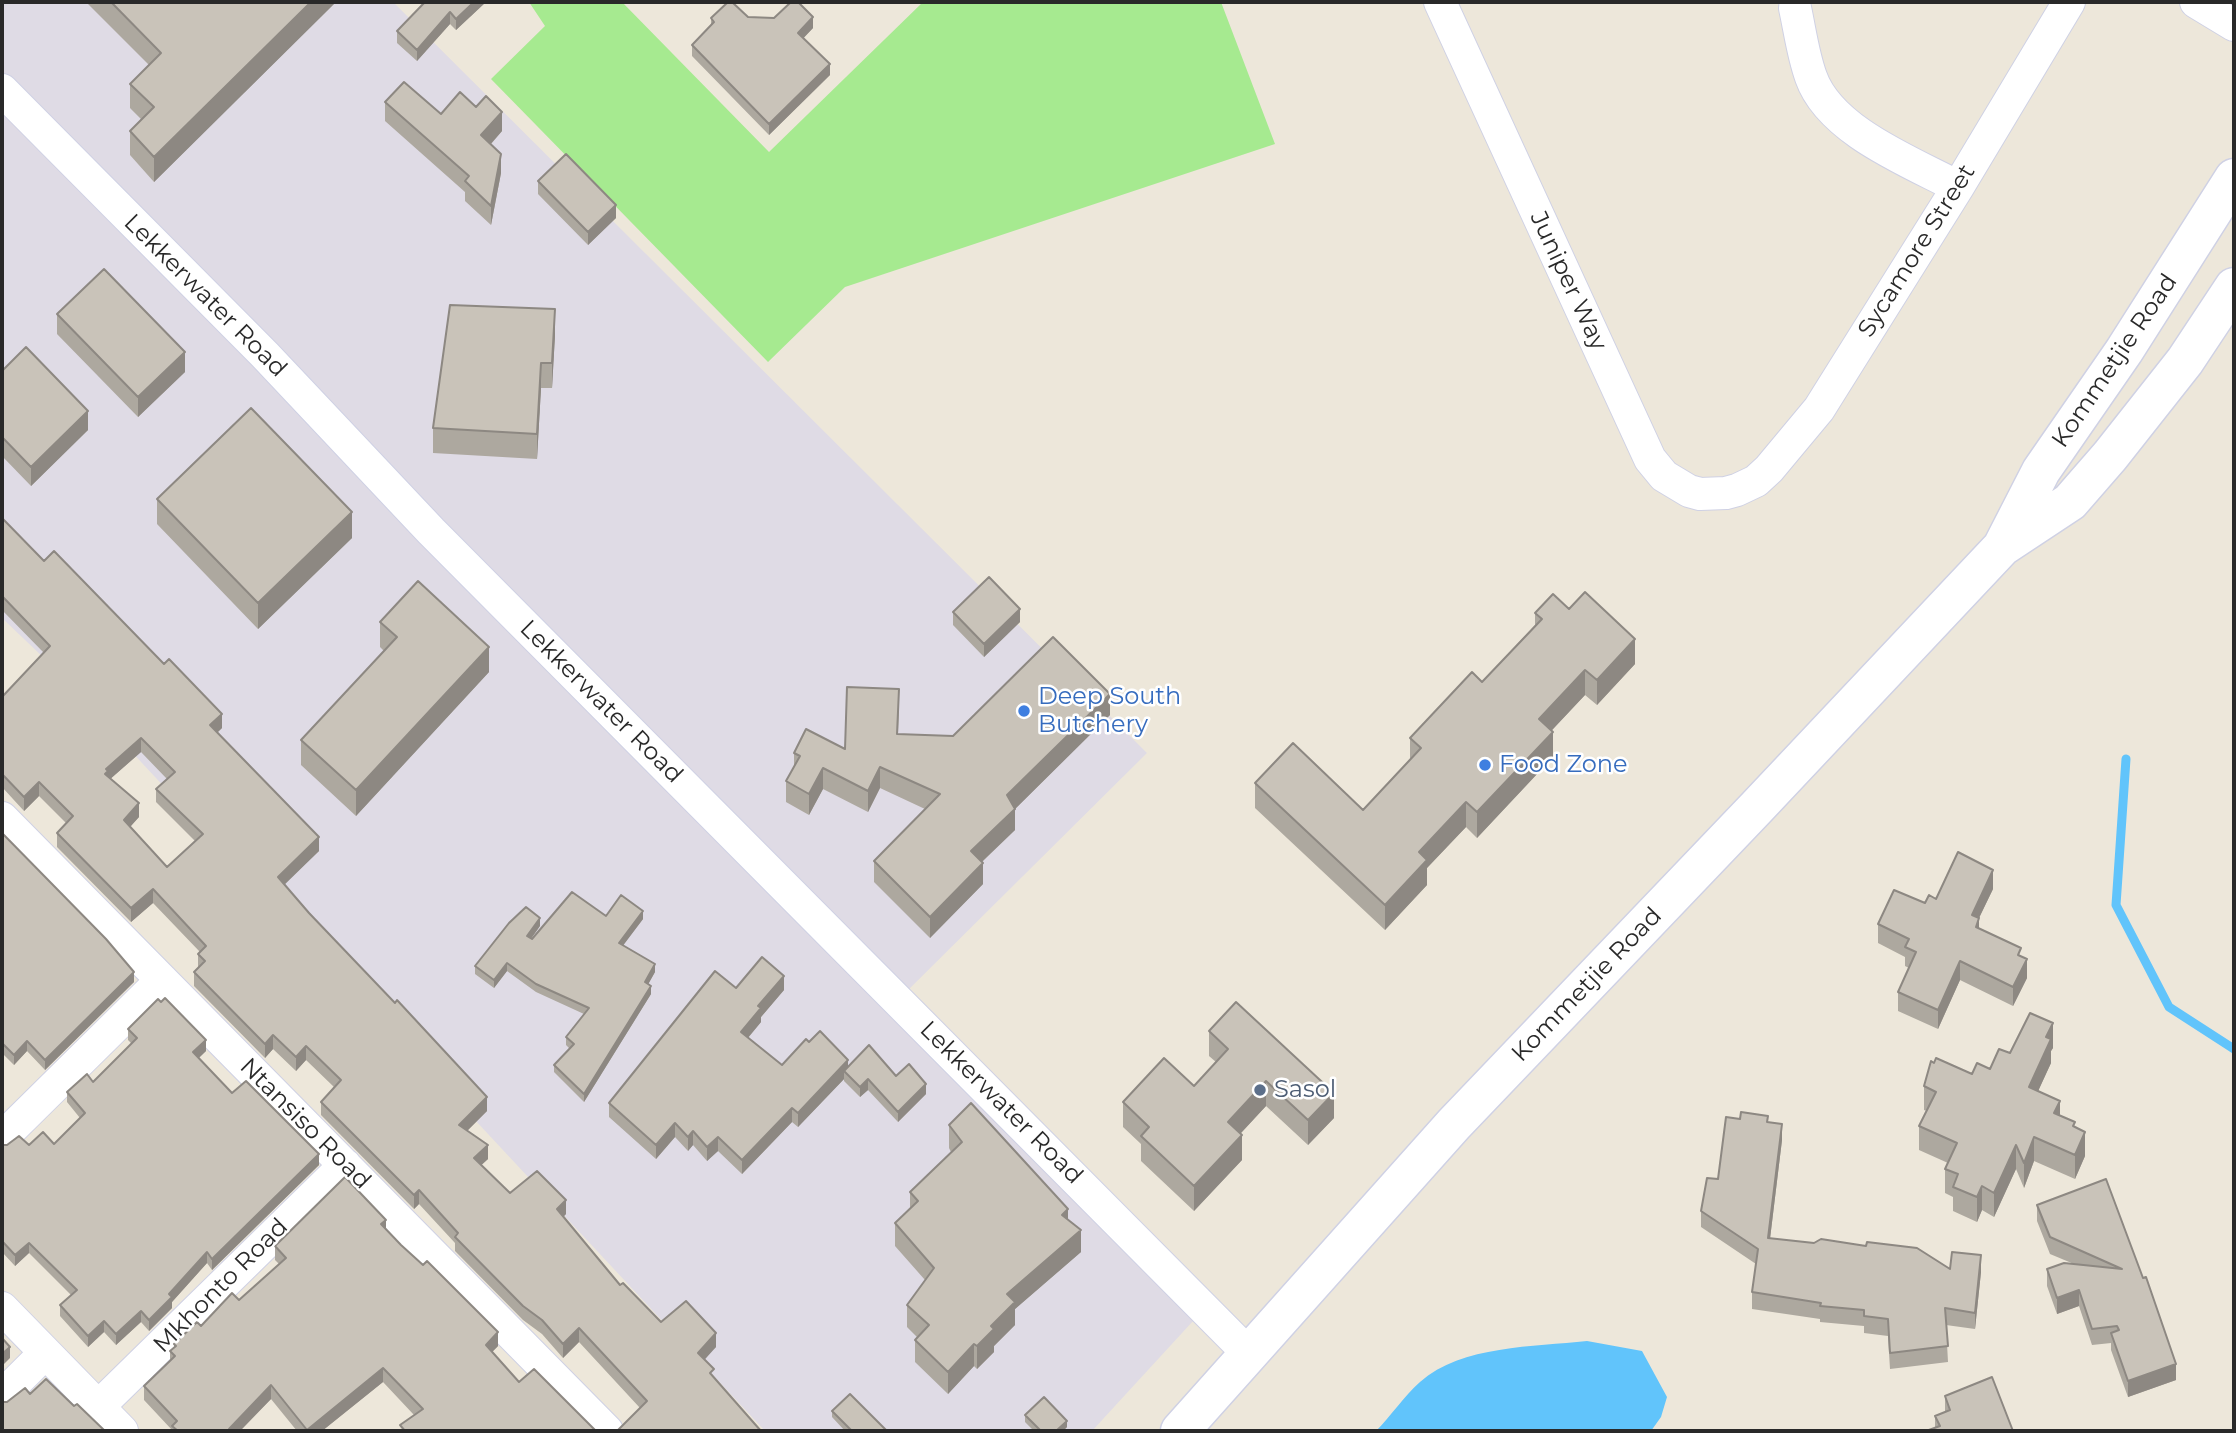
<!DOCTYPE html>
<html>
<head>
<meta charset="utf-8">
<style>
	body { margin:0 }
	#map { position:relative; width:2236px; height:1433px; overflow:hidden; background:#ede7da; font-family:Montserrat,sans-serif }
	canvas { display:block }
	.frame { position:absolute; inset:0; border:4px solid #292929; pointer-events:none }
</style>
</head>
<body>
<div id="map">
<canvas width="2236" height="1433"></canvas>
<div class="frame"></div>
</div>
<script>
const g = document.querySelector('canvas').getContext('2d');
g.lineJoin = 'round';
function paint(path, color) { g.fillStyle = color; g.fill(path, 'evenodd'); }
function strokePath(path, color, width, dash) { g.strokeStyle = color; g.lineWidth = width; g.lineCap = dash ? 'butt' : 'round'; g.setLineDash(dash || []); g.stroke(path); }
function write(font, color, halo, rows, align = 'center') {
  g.font = font + ' Montserrat,sans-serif'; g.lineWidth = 5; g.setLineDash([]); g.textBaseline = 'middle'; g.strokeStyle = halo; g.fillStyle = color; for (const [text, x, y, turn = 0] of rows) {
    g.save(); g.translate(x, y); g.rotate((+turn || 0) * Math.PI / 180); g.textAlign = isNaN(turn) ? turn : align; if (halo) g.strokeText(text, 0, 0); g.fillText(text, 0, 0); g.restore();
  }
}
const industrial = new Path2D(`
	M2 2H393L1147 753 898 1000 1205 1308 1092 1431H765L45 659 2 618Z`);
const green = new Path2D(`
	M529 2H622L769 152 923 2H1221L1275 144 845 287 768 362 491 79 545 26Z`);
const water = new Path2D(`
	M1587 1341 1642 1351 1667 1397 1661 1417 1651 1431H1376C1391 1416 1404 1396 1420 1382 1462 1345 1534 1347 1587 1341Z`);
const stream = new Path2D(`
	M2126 759 2116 905 2169 1007 2234 1049`);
const minor = new Path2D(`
	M1440 2 1650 459 1664 476 1689 491 1700 494 1726 493 1737 490 1756 481 1769 469 1819 409 1958 187 2069 2
	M2196 2 2234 25
	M1795 8C1800 31 1803 55 1811 77 1830 131 1911 162 1958 187
	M2 90 265 355 431 531 1249 1354
	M2 818 607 1431
	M2 1138 162 980
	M2 1308 122 1431
	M2 1396 45 1353
	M98 1407 345 1165`);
const secondary = new Path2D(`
	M2003 545 2041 471 2124 351 2234 178
	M1180 1431 1454 1124 1757 807 2002 547 2070 502 2110 456 2185 361 2234 287`);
const wall = new Path2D(`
	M86 2H336L154 182 130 155V131L141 119 130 108V84L149 65Z
	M425 2H486L456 30 450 24 417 61 397 43V31Z
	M748 17 813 28 803 38 830 75 769 135 692 56V45L711 26V18Z
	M385 102 441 114 502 131 491 144 501 173 491 225 465 201V192L385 121Z
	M538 181 616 218 588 245 538 194Z
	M57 314 185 372 138 417 57 334Z
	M555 335 552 388H541L537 459 433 453V428Z
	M2 371 88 430 31 486 2 456Z
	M157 499 352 538 258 629 157 524Z
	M2 518 44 561 222 728 217 733 319 851 284 884 487 1111 467 1131 488 1159 481 1165 510 1193 566 1214 563 1217 620 1285 661 1322 716 1347 640 1408 579 1342 563 1358 542 1334 523 1320 455 1251V1243L419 1204 414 1209 321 1115V1102L334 1087 306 1060 296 1071 273 1049 265 1058 194 986V972L198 968V954L200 952 153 903 131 922 57 847V833L66 823 39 796 24 811 2 787V697L44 653 2 610ZM141 752 167 779 156 789V802L195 841 167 867 130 826 139 817 110 779Z
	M1569 609 1635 664 1597 705 1585 695 1551 731 1553 757 1477 838 1466 827 1427 868V885L1385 930 1255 808V783L1363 810 1410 760V738L1482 682 1535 625V613Z
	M953 612 1020 622 984 657 953 625Z
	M380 622 489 672 356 816 301 765V740L384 651 380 647Z
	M899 710 898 734 953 736 1110 715 1015 809V830L982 862 983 884 930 938 874 882V861L925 809 880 788 868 812 823 789 809 815 786 802V781L794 768V753L845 749Z
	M2 833 134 982 45 1070 27 1051 14 1065 2 1053Z
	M1993 889 1979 918V928L2021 956 2027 978 2013 1006 1960 980 1938 1029 1898 1011V992L1909 968 1905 966V957L1878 943V924L1936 899Z
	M606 916 643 919 623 945 655 972 648 984 651 994 584 1102 554 1072V1065L570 1049 566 1045V1037L584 1014 536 992 507 971 494 988 475 974V966L540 926 531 939H532Z
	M736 988 784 990 761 1017V1022L748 1038 782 1065 809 1042 848 1067 896 1076 926 1094 898 1122 868 1090 860 1097 844 1081V1079L798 1127 792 1122 742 1174 718 1151 707 1161 693 1145 688 1151 675 1137 656 1159 609 1117V1103Z
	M128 1029 206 1051 199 1058 232 1093 319 1165 212 1270 207 1263 172 1302V1308L149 1331 141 1322 116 1345 104 1332 88 1347 60 1316V1305L71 1295 29 1253 15 1266 2 1252V1145L54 1144 80 1118 67 1102V1092L93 1082 132 1044 128 1040Z
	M1209 1031 1334 1118 1308 1145 1266 1106 1241 1133 1242 1160 1194 1211 1141 1161V1144L1123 1127V1102L1194 1086 1216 1062 1209 1056Z
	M2053 1048 2051 1051V1063L2038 1091 2060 1115 2075 1127 2085 1156 2075 1179 2034 1161 2024 1188 2016 1169 1994 1217 1982 1210 1977 1222 1953 1211V1197L1945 1193V1169L1948 1163 1919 1150V1126L1927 1111 1924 1110V1086L1990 1069 2010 1053Z
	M1768 1122 1782 1140 1770 1239 1950 1269 1981 1272 1975 1329 1946 1325 1948 1362 1890 1369 1888 1336 1864 1333V1326L1820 1322V1319L1752 1309V1292L1756 1264 1701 1227V1211L1718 1179Z
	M949 1125 1068 1220 1081 1252 1015 1309V1325L994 1346V1352L977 1369 974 1366 948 1394 915 1362V1340L917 1337 907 1327V1305L925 1280 895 1246V1223L910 1209V1192L951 1152 949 1148Z
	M2106 1179 2176 1380 2128 1397 2111 1350V1343L2092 1345 2079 1306 2057 1314 2047 1286V1269L2074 1264 2050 1254 2037 1221V1205Z
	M386 1230 498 1346 492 1352 519 1382 414 1415 383 1382 322 1431H297L271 1399 240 1431H172V1430L144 1400V1386L170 1361V1351L174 1347V1344L239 1300 279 1264 275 1260V1246Z
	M1945 1396 2013 1431 1935 1428V1416L1945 1412Z
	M832 1411 887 1431H845L832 1417Z
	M1025 1415 1067 1427 1063 1431H1034L1025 1422Z`);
const shadedWall = new Path2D(`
	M311 2H336L154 182V157Z
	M474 2H486L456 30V19Z
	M450 12V24L417 61V50Z
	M813 17V28L798 44V33Z
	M830 64V75L769 135V124Z
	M502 112V131L481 155V135Z
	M501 154V173L491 225V206Z
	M616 205V218L588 245V232Z
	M555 309V335L552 388V363Z
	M185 352V372L138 417V397Z
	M541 363V388L537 459V434Z
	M88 411V430L31 486V467Z
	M352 512V538L258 629V603Z
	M1020 609V622L984 657V644Z
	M1635 639V664L1597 705V680Z
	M489 647V672L356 816V790Z
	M1585 670V695L1539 744V719Z
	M1110 694V715L1015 809V830L971 872V851L1007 795Z
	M222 714V728L210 739V725Z
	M1553 732V757L1477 838V812Z
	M141 738V752L108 781 105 774 106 769Z
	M880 767V788L868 812V791Z
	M823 768V789L809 815V794Z
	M39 782V796L24 811V797Z
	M1466 802V827L1427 868V885L1385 930V905L1419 852Z
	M139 803V817L124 834V820Z
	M319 837V851L278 891V877Z
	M983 863V884L930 938V917Z
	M1993 870V889L1979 918V938L1972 915Z
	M153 889V903L131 922V908Z
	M643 911V919L619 951V943Z
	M540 918V926L527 944V936Z
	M2027 959V978L2013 1006V987Z
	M1960 961V980L1938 1029V1010Z
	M507 963V971L494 988V980Z
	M655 964V972L645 990V982Z
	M134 972V982L45 1070V1060Z
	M784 976V990L761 1017V1022L741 1046V1032L758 1006Z
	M651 986V994L584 1102V1094Z
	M2053 1023V1048L2051 1051V1063L2029 1111V1087L2046 1037Z
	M273 1035V1049L265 1058V1044Z
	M206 1040V1051L193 1063V1052Z
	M27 1041V1051L14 1065V1055Z
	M306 1046V1060L296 1071V1057Z
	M848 1060V1074L844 1071V1079L798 1127V1113Z
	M868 1079V1090L860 1097V1087Z
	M1266 1081V1106L1228 1147V1122Z
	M926 1084V1094L898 1122V1112Z
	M1334 1093V1118L1308 1145V1120Z
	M487 1097V1111L459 1139V1125Z
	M2060 1101V1125L2054 1113Z
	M792 1108V1122L742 1174V1160Z
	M675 1123V1137L656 1159V1145Z
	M1782 1124V1140L1768 1255V1238Z
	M693 1131V1145L688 1151V1137Z
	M2085 1132V1156L2075 1179V1155Z
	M1242 1135V1160L1194 1211V1186Z
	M718 1137V1151L707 1161V1147Z
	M2034 1137V1161L2024 1188V1163Z
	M488 1145V1159L474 1172V1158Z
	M2016 1145V1169L1994 1217V1193Z
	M319 1154V1165L212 1270V1259Z
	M1982 1186V1210L1977 1222V1197Z
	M419 1190V1204L414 1209V1195Z
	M566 1200V1214L557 1223V1209Z
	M1068 1209V1231L1062 1215Z
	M386 1220V1234L381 1224Z
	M1081 1230V1252L1015 1309V1325L994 1346V1352L977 1369V1346L1007 1294Z
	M29 1243V1253L15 1266V1255Z
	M207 1252V1263L172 1302V1308L149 1331V1320L169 1294Z
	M1981 1255V1272L1975 1329V1313Z
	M2079 1290V1306L2057 1314V1298Z
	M141 1311V1322L116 1345V1334Z
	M104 1321V1332L88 1347V1336Z
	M579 1328V1342L563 1358V1344Z
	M498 1332V1346L486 1358V1345Z
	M716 1333V1347L698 1367V1353Z
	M974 1344V1366L948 1394V1372Z
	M10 1347V1358L2 1366V1354Z
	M2176 1364V1380L2128 1397V1381Z
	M383 1368V1382L322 1431H307V1430Z
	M271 1385V1399L240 1431H229V1429Z
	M1067 1421V1427L1063 1431H1056Z`);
const building = new Path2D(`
	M111 2H311L154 157 130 131 154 107 130 84 161 53Z
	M425 2H474L456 19 450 12 417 50 397 31Z
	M728 2H732L748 17 774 18 791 2H798L813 17 798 33 830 64 769 124 692 45 714 22 711 18Z
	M404 82 441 114 460 92 476 107 486 96 502 112 481 135 501 154 491 206 465 181 469 176 385 102Z
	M566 154 616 205 588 232 538 181Z
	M104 269 185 352 138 397 57 314Z
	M450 305 555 309 552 363H541L537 434 433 428Z
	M26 347 88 411 31 467 2 437V371Z
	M251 408 352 512 258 603 157 499Z
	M2 518 44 561 54 551 164 664 169 659 222 714 210 725 319 837 278 877 309 913 395 1003 397 1000 487 1097 459 1125 488 1145 474 1158 510 1193 537 1171 566 1200 557 1209 620 1285 623 1283 661 1322 686 1301 716 1333 698 1353 714 1369 710 1373 761 1431H617L647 1401 579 1328 563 1344 542 1320 523 1306 455 1237 458 1233 419 1190 414 1195 321 1102 341 1080 306 1046 296 1057 273 1035 265 1044 194 972 205 961 198 954 206 946 153 889 131 908 57 833 73 816 39 782 24 797 2 774V697L50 646 2 596ZM141 738 175 772 156 789 203 834 167 867 124 820 139 803 105 774 108 771 106 769Z
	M989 577 1020 609 984 644 953 612Z
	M418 581 489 647 356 790 301 740 397 637 380 622Z
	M1585 592 1635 639 1597 680 1585 670 1539 719 1553 732 1477 812 1466 802 1419 852 1427 860 1385 905 1255 783 1293 743 1363 810 1421 748 1410 738 1472 672 1482 682 1542 619 1535 613 1553 594 1569 609Z
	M1053 637 1110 694 1007 795 1015 809 971 851 983 863 930 917 874 861 940 794 880 767 868 791 823 768 809 794 786 781 800 756 794 753 806 729 845 749 847 687 899 689 897 734 953 736Z
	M2 833 106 939 134 972 45 1060 27 1041 14 1055 2 1043Z
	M1958 852 1993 870 1972 915 1979 918 1976 927 2021 948 2018 955 2027 959 2013 987 1960 961 1938 1010 1898 992 1916 952 1905 947 1909 939 1878 924 1894 890 1925 903 1929 895 1936 899Z
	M572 892 606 916 621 895 643 911 619 943 655 964 645 982 651 986 584 1094 554 1065 574 1044 566 1037 589 1008 536 984 507 963 494 980 475 966 509 923 526 907 540 918 527 936 532 939Z
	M762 957 784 976 758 1006 761 1008 741 1032 782 1065 806 1039 809 1042 820 1031 848 1060 798 1113 792 1108 742 1160 718 1137 707 1147 693 1131 688 1137 675 1123 656 1145 609 1103 715 971 736 988Z
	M165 998 206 1040 193 1052 232 1093 246 1081 319 1154 212 1259 207 1252 169 1294 172 1297 149 1320 141 1311 116 1334 104 1321 88 1336 60 1305 77 1290 29 1243 15 1255 2 1241V1145H7L19 1136 29 1145 43 1132 54 1144 85 1113 67 1092 87 1074 93 1082 137 1038 128 1029 158 999 161 1002Z
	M1236 1002 1334 1093 1308 1120 1266 1081 1228 1122 1242 1135 1194 1186 1141 1136 1149 1127 1123 1102 1164 1058 1194 1086 1228 1049 1209 1031Z
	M2030 1013 2053 1023 2046 1037 2051 1039 2029 1087 2060 1101 2054 1113 2075 1122 2073 1126 2085 1132 2075 1155 2034 1137 2024 1163 2016 1145 1994 1193 1982 1186 1977 1197 1953 1187 1958 1174 1945 1169 1957 1143 1919 1126 1936 1092 1924 1086 1931 1061 1934 1063 1936 1058 1972 1074 1977 1063 1990 1069 1999 1049 2010 1053Z
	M869 1045 896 1076 909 1064 926 1084 898 1112 868 1079 860 1087 844 1071Z
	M971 1103 1068 1209 1062 1215 1081 1230 1007 1294 1015 1302 991 1326 994 1329 977 1346 974 1344 948 1372 915 1340 929 1325 907 1305 934 1268 895 1223 918 1201 910 1192 962 1142 949 1125Z
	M1741 1112 1768 1116 1767 1122 1782 1124 1768 1238 1814 1243 1821 1239 1866 1246 1867 1242 1917 1248 1950 1269 1952 1252 1981 1255 1975 1313 1945 1308 1948 1346 1890 1353 1888 1319 1864 1316V1310L1820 1306 1821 1303 1752 1292 1758 1249 1701 1211 1707 1178 1718 1179 1726 1117 1740 1119Z
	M345 1177 386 1220 381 1224 401 1245 423 1265 427 1261 498 1332 486 1345 519 1382 534 1369 596 1431H405L400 1425 423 1409 383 1368 307 1430 271 1385 229 1429 231 1431H178L172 1426 177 1421 144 1386 175 1356 170 1351 176 1346 174 1344 197 1322 201 1326 232 1293 239 1300 286 1258 275 1246Z
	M2106 1179 2143 1278 2146 1277 2176 1364 2128 1381 2111 1333 2119 1330 2117 1326 2092 1329 2079 1290 2057 1298 2047 1269 2064 1263 2122 1269 2050 1237 2037 1205Z
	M2 1338 10 1347 2 1354Z
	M1992 1377 2013 1431H1926L1940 1426 1935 1416 1950 1410 1945 1396Z
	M46 1379 74 1406 77 1404 105 1431H2V1402H7L25 1388 30 1394Z
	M850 1394 887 1431H852L832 1411Z
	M1044 1397 1067 1421 1056 1431H1041L1025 1415Z`);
const markers = [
	[1024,711,7,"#3f7fe0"],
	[1485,765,7,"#3f7fe0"],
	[1260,1090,7,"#5c6f8a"]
];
const streetNames = [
	["Sycamore Street",1917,251,-58],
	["Juniper Way",1568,281,65],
	["Lekkerwater Road",205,296,45],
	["Kommetjie Road",2115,361,-56],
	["Lekkerwater Road",601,702,45],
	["Kommetjie Road",1587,985,-46],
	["Lekkerwater Road",1001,1103,45],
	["Ntansiso Road",305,1124,45],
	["Mkhonto Road",221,1286,-45]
];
const shopNames = [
	["Deep South",1038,697],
	["Butchery",1038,725],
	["Food Zone",1499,765]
];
const serviceNames = [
	["Sasol",1274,1090]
];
paint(industrial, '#dfdbe5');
paint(green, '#a6ea90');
paint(water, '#61c4fb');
strokePath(stream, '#61c4fb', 9);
strokePath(minor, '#cfd1e4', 34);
strokePath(secondary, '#cfd1e4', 41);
strokePath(minor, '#fff', 32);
strokePath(secondary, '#fff', 38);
paint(wall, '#ada89f');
paint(shadedWall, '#8d8882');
paint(building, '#c9c3b9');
strokePath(building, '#8d8882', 2);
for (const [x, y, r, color] of markers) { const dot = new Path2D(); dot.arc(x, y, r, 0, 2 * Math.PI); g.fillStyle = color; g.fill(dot); strokePath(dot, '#fff', 2.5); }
write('24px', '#292929', '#fff', streetNames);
write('24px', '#366cbe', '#fff', shopNames, 'left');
write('24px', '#4e5e75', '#fff', serviceNames, 'left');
</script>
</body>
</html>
